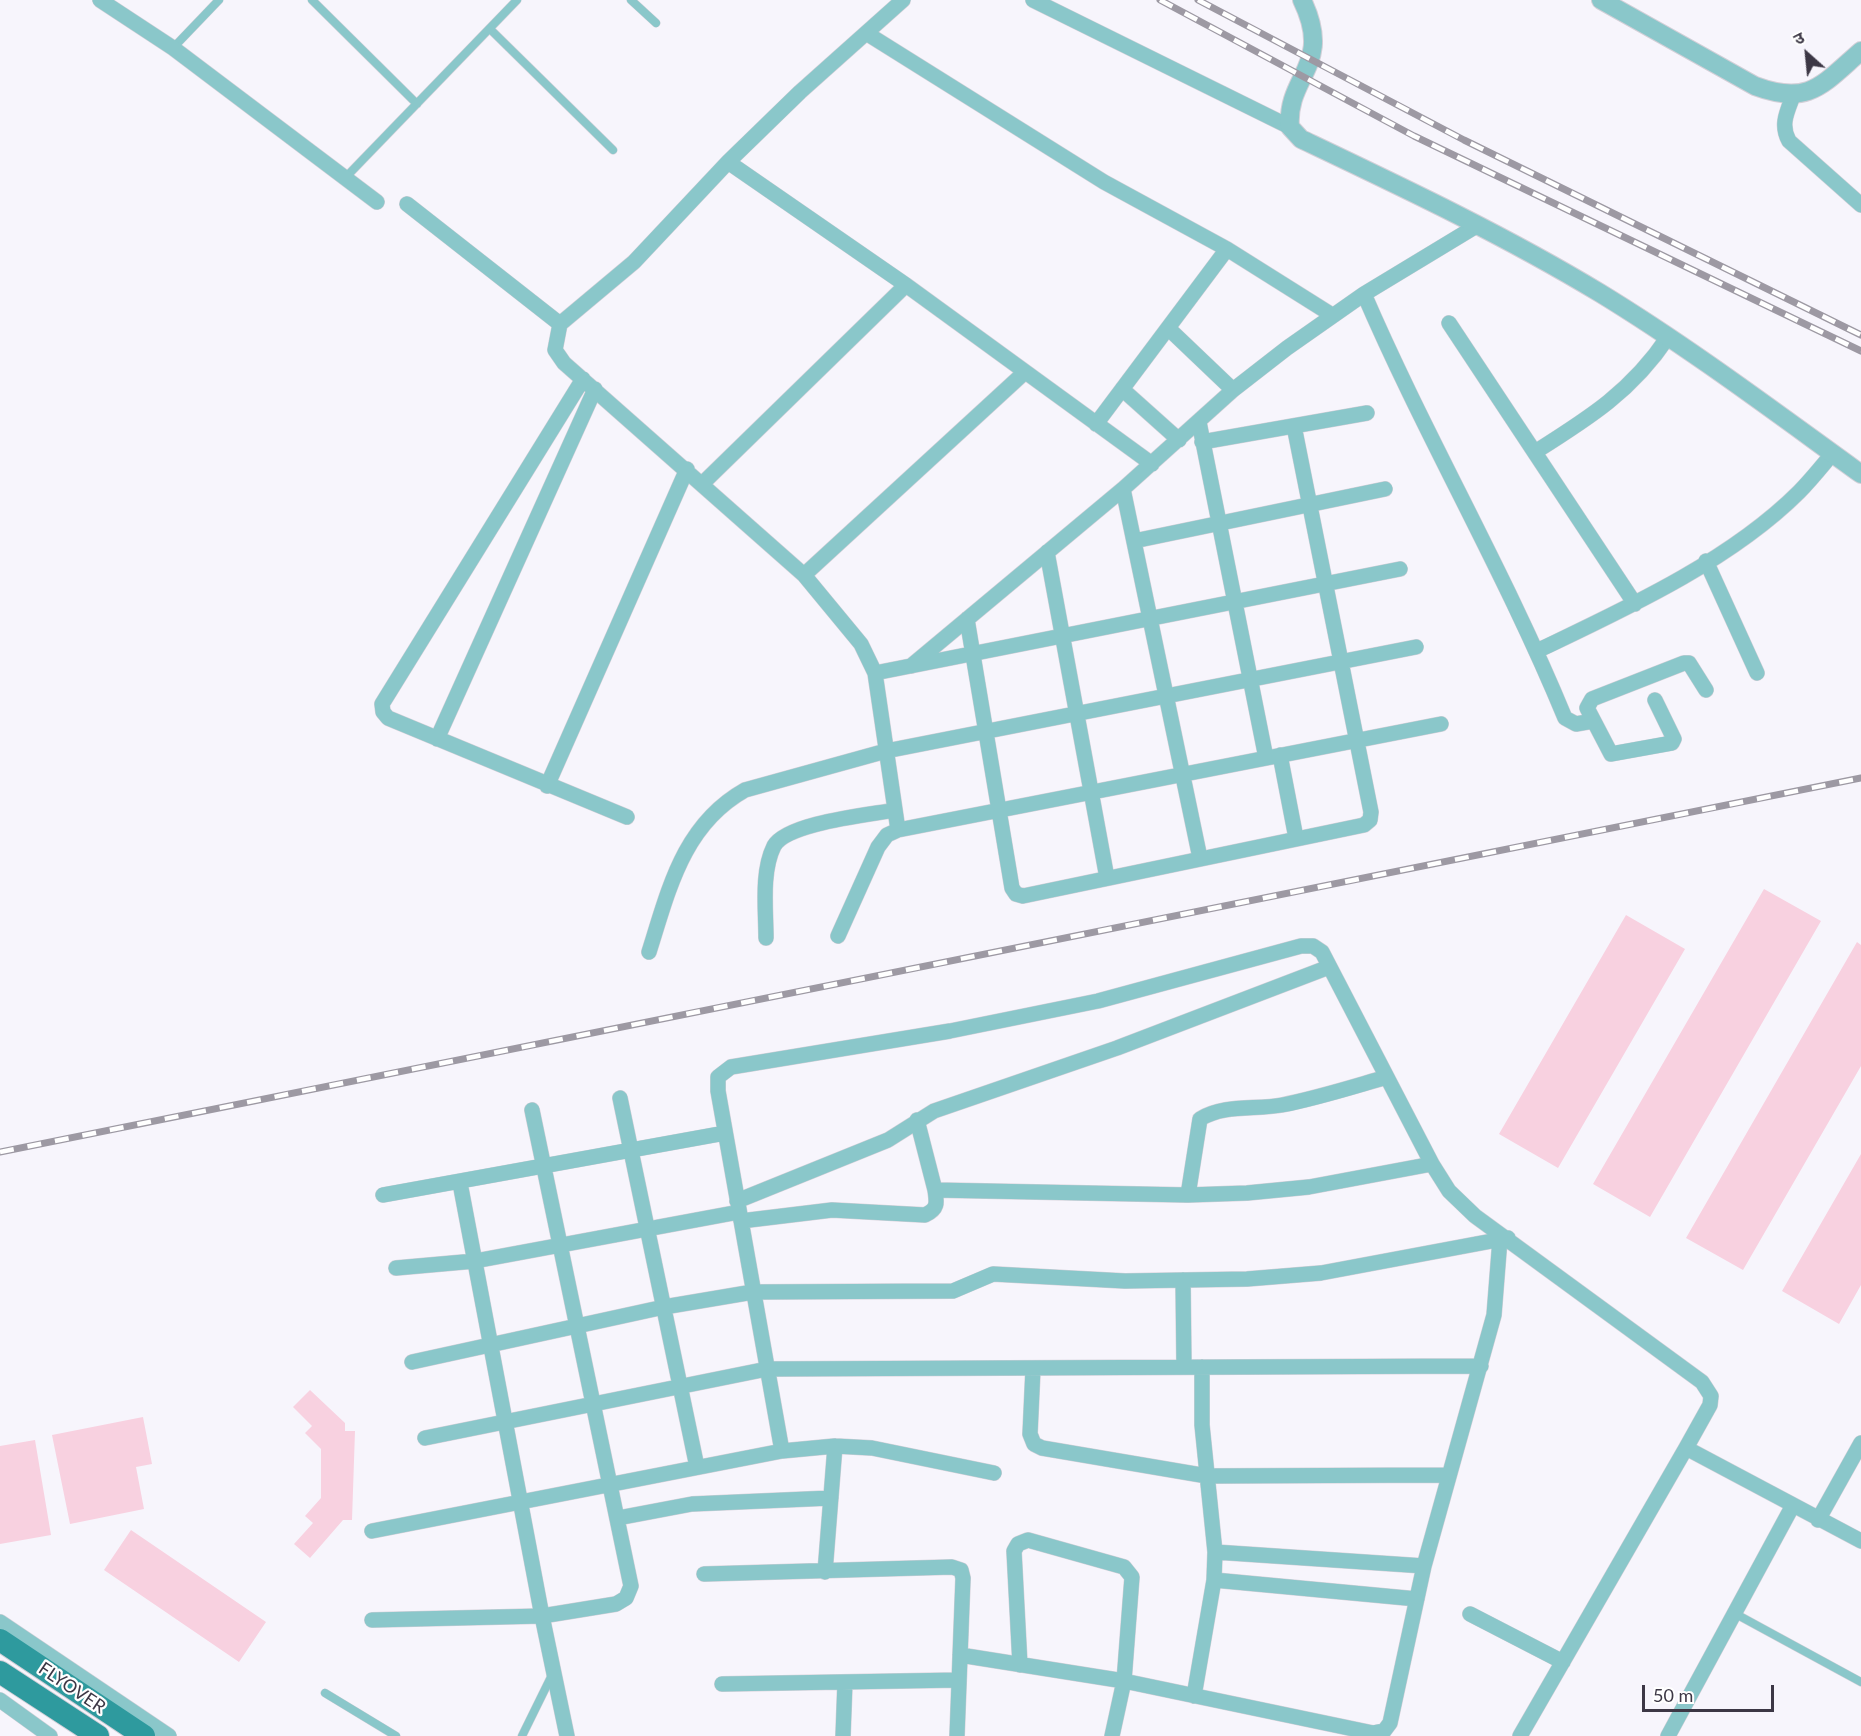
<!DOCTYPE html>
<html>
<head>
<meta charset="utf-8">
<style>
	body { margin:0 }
	#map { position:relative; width:1861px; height:1736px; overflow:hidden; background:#f7f5fc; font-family:Lato,"Noto Sans Devanagari",sans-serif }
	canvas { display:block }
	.north { position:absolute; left:1777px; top:24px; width:60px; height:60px; -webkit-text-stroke:4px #fff; paint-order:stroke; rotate:333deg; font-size:16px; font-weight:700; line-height:24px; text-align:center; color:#3c3745 }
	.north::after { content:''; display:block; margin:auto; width:21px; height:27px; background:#3c3745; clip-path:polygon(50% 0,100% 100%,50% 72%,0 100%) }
	.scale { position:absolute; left:1642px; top:1685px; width:132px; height:27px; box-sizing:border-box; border:3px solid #3c3745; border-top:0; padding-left:8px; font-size:18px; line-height:21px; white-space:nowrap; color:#3c3745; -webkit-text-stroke:4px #fff; paint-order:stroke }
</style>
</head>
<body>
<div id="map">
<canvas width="1861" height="1736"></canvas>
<div class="north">उ</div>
<div class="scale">50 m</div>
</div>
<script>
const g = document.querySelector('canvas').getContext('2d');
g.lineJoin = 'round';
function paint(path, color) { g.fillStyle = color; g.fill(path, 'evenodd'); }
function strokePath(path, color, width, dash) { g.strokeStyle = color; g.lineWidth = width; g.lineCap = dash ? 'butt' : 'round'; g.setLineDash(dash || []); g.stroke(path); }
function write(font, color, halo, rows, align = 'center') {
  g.font = font + ' Lato,sans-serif'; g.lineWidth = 4.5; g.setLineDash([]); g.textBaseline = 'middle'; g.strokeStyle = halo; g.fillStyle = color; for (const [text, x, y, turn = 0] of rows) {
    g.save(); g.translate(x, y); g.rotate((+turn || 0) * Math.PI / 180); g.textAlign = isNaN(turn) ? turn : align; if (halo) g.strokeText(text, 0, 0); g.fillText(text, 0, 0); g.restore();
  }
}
const building = new Path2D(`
	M1764 889 1821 921 1650 1217 1593 1184Z
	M1626 915 1685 949 1558 1168 1499 1134Z
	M1857 942 1861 945V1066L1743 1270 1686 1238Z
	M1861 1154V1285L1839 1324 1782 1291Z
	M310 1390 345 1423V1431H355L352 1520H343L310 1558 294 1544 313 1523 305 1516 321 1498V1449L305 1433 312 1426 293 1407Z
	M143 1417 152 1464 136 1467 144 1509 70 1524 52 1435Z
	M35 1440 51 1535 0 1544V1446Z
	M131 1530 266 1622 239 1662 104 1570Z`);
const service = new Path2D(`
	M312 0 417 104
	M631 0 656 23
	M490 29 613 150
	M173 48 219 0
	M345 178 517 0
	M1734 1613 1861 1682
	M325 1693 396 1736
	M522 1736 552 1675`);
const minor = new Path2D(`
	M100 0 173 48 377 202
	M903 0 800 92 728 162 634 262 560 324 555 350 564 363 804 575 861 644 875 673 898 830 1441 724
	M1033 0 1290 127
	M866 33 1104 182 1227 249 1332 315
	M1793 96C1787 112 1780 125 1789 141L1861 205
	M728 162 906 285 1152 464
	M407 204 560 324
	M1364 294C1426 438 1505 572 1565 718L1576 724 1593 721
	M1449 323 1635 604
	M1168 328 1233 390
	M583 379 382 704 383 712 388 718 627 817
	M1122 389 1179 440
	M1199 422 1266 758
	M1096 424 1227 249
	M1202 442 1367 413
	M1535 452C1589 418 1632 391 1668 337
	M702 484 906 285
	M1123 489 1200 858
	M1134 541 1385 489
	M1047 552 1107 878
	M1706 561 1757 673
	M804 575 1025 372
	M967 619 1012 888 1016 894 1023 896 1364 825 1370 820 1371 812 1294 426
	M1537 651C1625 609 1730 561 1799 492 1811 480 1822 466 1833 453
	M911 666 1123 489 1233 390 1287 348 1364 294 1478 225
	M875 673 1400 569
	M1655 700 1674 739 1672 743 1611 754 1587 708 1592 699 1684 663H1689L1706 690
	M437 739 595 389
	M1280 755 1296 838
	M547 786 687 469
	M838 936 878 847 887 835 898 830
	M766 938C766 910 761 872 774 846 787 823 868 815 895 810
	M649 952C669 889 683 825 745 790L886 751 1416 647
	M620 1098 697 1467
	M917 1120 935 1190
	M460 1183 542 1616 567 1736
	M383 1195 725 1133
	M1188 1195 1200 1119C1224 1104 1255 1110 1282 1105 1318 1098 1352 1087 1387 1077
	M737 1201 888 1140 934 1111 1117 1048 1329 967
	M741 1221 832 1210 925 1215C938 1209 937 1203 935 1190L1188 1195 1247 1193 1309 1187 1432 1164
	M396 1268 475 1261 739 1212
	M1183 1280 1184 1367
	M412 1362 664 1307 753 1292 953 1291 993 1274 1125 1281 1247 1279 1321 1273 1508 1238
	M1202 1367V1425L1215 1552
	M1033 1369 1030 1434 1034 1444 1042 1448 1207 1476 1448 1475
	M425 1438 767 1369 1481 1366
	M1686 1448 1861 1541
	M782 1451 718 1091V1077L731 1067 950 1031 1098 1001 1301 946H1313L1322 952 1432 1164 1449 1191 1475 1216 1702 1382 1711 1396 1710 1405 1686 1448 1520 1736
	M618 1518 692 1504 831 1498
	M1818 1520 1861 1443
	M372 1531 782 1451 835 1446 872 1448 994 1473
	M825 1572 835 1446
	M704 1574 952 1567 961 1570 963 1578 957 1736
	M1214 1580 1417 1599
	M1470 1614 1563 1662
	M372 1620 542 1616 616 1604 626 1598 631 1586 532 1110
	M0 1622 169 1736
	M960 1655 1124 1681 1373 1733 1384 1731 1390 1723 1424 1566 1494 1315 1500 1239
	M1020 1665 1014 1551 1018 1544 1028 1540 1124 1567 1132 1577 1124 1681 1112 1736
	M722 1684 959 1680
	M1194 1696 1214 1580 1215 1552 1424 1566
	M0 1700 50 1736
	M843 1736 845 1682
	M1668 1736 1792 1507`);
const tertiary = new Path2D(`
	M1302 0C1334 66 1286 75 1290 127L1301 139C1402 187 1504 235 1600 293 1690 348 1775 412 1861 474
	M1601 0 1755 86C1809 106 1822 85 1861 51`);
const primary = new Path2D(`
	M0 1640 144 1736
	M0 1672 98 1736`);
const rail = new Path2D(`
	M1160 0 1414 136 1861 351
	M1198 0 1464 140 1861 335
	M0 1152 1861 778`);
const streetNames = [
	["FLYOVER",72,1688,34]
];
paint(building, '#f8d1e0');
strokePath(service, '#d2cfd7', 9);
strokePath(minor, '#d2cfd7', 16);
strokePath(tertiary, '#d2cfd7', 20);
strokePath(primary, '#d2cfd7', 24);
strokePath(service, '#8ac7ca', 8);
strokePath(minor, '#8ac7ca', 15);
strokePath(tertiary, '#8ac7ca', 18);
strokePath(primary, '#2e9a9e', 22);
strokePath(rail, '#9d99a3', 7);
strokePath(rail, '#fff', 4.5, [14]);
write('18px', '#3c3745', '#fff', streetNames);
</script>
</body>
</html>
